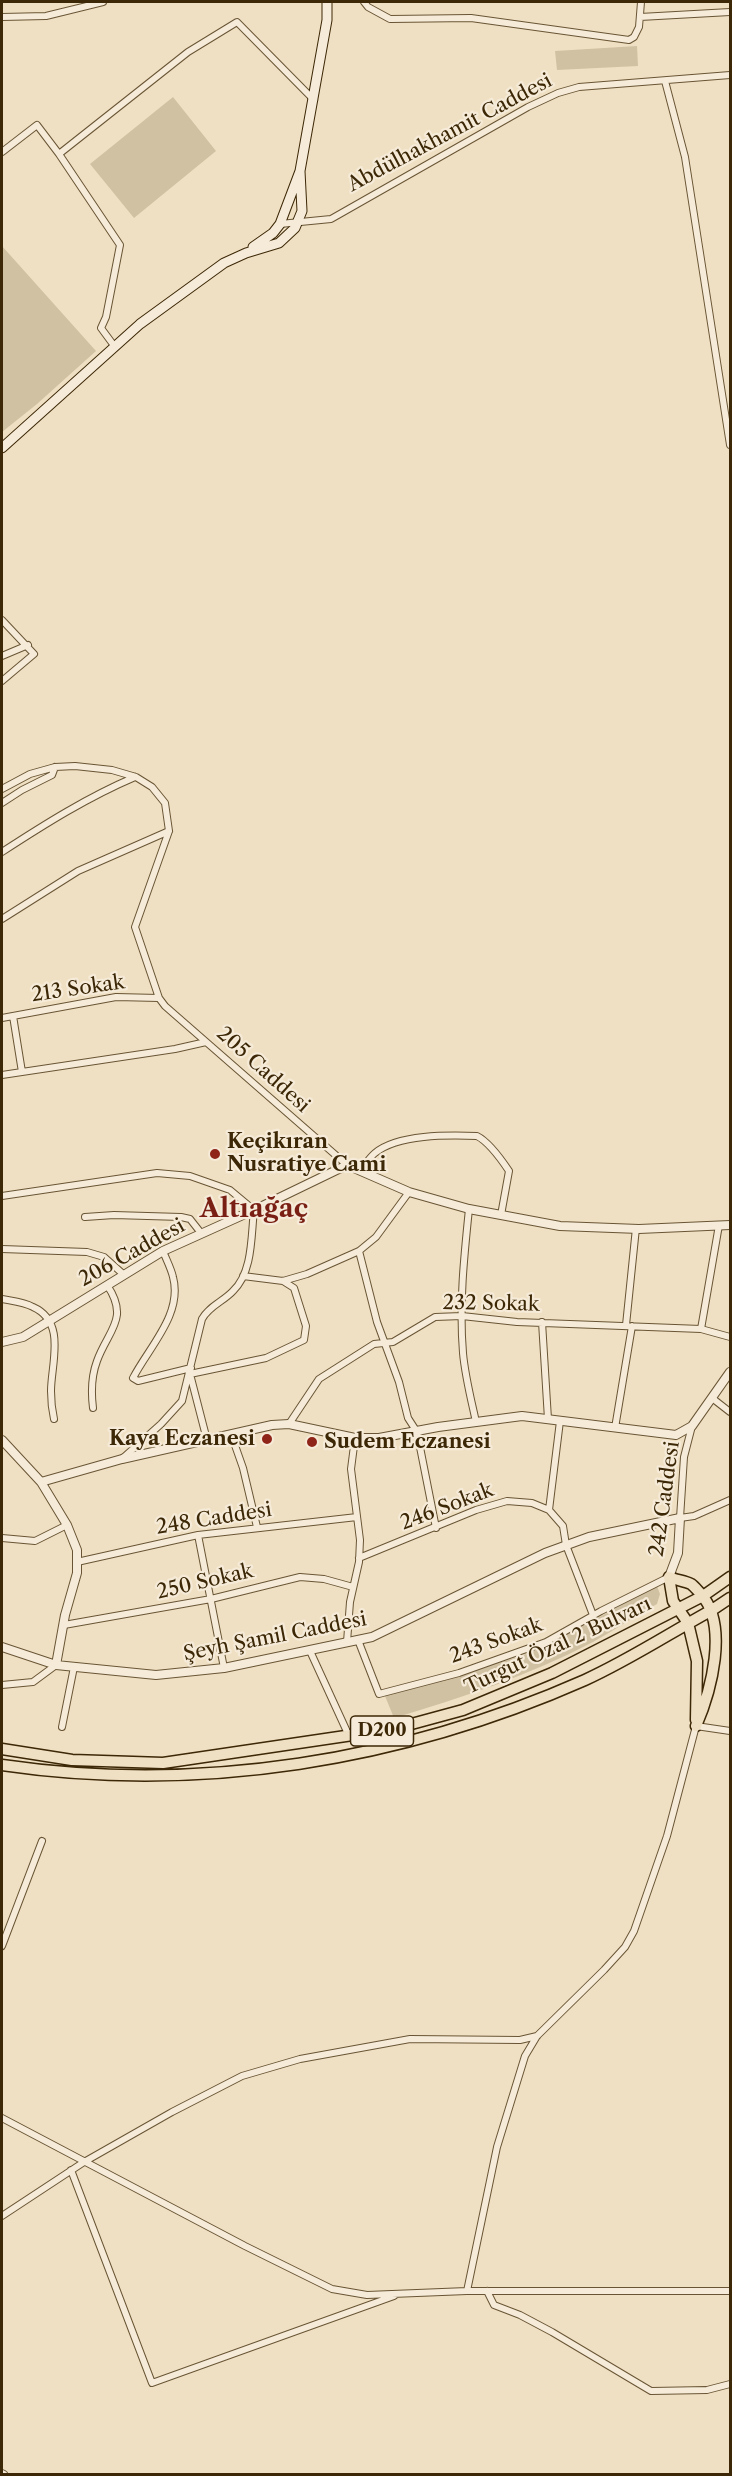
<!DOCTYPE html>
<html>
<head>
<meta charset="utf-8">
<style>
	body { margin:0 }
	#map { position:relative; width:732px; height:2476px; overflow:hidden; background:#f0e0c3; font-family:"Libre Caslon Text",serif }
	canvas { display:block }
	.frame { position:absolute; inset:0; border:3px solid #3c2706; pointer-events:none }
</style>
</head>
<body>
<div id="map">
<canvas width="732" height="2476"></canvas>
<div class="frame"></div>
</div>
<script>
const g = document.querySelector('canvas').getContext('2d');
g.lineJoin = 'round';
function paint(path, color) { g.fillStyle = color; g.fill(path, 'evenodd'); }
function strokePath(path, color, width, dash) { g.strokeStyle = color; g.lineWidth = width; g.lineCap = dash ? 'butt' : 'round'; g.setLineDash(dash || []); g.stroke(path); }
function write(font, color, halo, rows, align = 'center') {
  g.font = font + ' "Libre Caslon Text",serif'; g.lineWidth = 4.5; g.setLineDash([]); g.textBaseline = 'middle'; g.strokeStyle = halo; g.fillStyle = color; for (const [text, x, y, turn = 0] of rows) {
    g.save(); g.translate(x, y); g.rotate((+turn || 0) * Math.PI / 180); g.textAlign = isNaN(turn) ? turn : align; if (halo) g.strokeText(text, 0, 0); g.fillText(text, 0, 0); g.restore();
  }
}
const green = new Path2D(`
	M637 46 638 66 557 70 555 51Z
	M173 97 216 151 134 218 90 164Z
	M2 246 96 351 37 404 2 432Z
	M657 1586 660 1594 657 1604C635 1616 615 1630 593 1642 530 1675 462 1698 394 1718L385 1696 521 1656 549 1644Z`);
const minor = new Path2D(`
	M364 2 368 7 390 19 471 18 629 40 634 37 639 27 641 2
	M2 17 46 16 103 2
	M640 17 730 12
	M665 81 685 157 730 445
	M2 152 37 125 59 154
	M280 224 331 219 528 107 558 93 579 87 730 75
	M115 347 101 328 106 317 120 245 59 154 188 52 237 22 314 100
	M2 620 34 654 2 681
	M2 656 28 645
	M2 789 30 774 55 767 75 766 112 770 136 777 152 787 165 803 169 831 135 927 159 998 165 1006 347 1165
	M2 803 22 790 52 775 55 767
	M2 852C45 824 88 797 135 777
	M2 919 78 871 169 831
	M13 1016 22 1072
	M2 1018 116 997 159 998
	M2 1075 175 1049 206 1042
	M360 1171C365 1165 369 1158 375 1153 398 1134 448 1135 477 1136 489 1142 501 1159 509 1171L501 1215
	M2 1196 157 1173 190 1176 230 1190 254 1210C251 1236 253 1272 233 1291 224 1301 209 1306 202 1319L182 1401 161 1424 123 1458
	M469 1209C464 1257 459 1305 463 1353 465 1376 471 1399 476 1422
	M85 1217 114 1215 181 1217 190 1219 201 1233
	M2 1249 87 1252 104 1257 123 1274
	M163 1251C166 1259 171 1268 173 1277 183 1314 149 1347 133 1378L138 1381 191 1368
	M359 1251 377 1322 399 1382 408 1418 417 1432 436 1528
	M243 1276 283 1281 307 1274 359 1251 376 1237 409 1192
	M2 1299C12 1301 24 1302 33 1307 67 1322 51 1364 51 1391 51 1401 52 1410 54 1419
	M542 1322 548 1419
	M626 1325 636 1228
	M701 1329 719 1225
	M190 1374 266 1358 304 1340 306 1326 294 1288 283 1281
	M191 1378 207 1440
	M712 1398 730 1412
	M93 1408C91 1392 91 1377 97 1361 108 1330 130 1319 107 1285
	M289 1424 319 1379 374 1344 393 1342 435 1317 462 1316 517 1322 701 1329 730 1337
	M692 1426 684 1457 680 1518 694 1516 730 1500
	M615 1428 632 1326
	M231 1434 243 1468 257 1527
	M549 1510 560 1421
	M198 1535 224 1668
	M2 1538 35 1541 67 1525
	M359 1558 476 1510 507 1501 532 1503 549 1510 563 1526 566 1545 593 1615
	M77 1562 198 1535 357 1517
	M64 1625 211 1599 300 1577 324 1579 353 1587
	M358 1640 379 1694 459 1673 546 1642 601 1611 669 1577
	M347 1642 350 1602 359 1562 360 1540 351 1469 355 1438
	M310 1651 349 1736
	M2 1685 33 1682 56 1665
	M62 1727 74 1667
	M2 1946 42 1841
	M2 2118 245 2246 332 2289 367 2295 467 2291H730
	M71 2170 152 2383 394 2296
	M2 2216 84 2162 172 2112 242 2076 300 2059 410 2039 520 2040 537 2036
	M467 2291 497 2147 525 2056 537 2036 604 1970 625 1947 634 1931 667 1836 696 1726 730 1731
	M487 2291 494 2305 520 2315 552 2332 651 2391 707 2390 730 2384
	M2 2473 4 2474`);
const tertiary = new Path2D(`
	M2 1342 23 1337 163 1251 254 1210 347 1165 409 1192 469 1209 560 1226 639 1229 730 1225
	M2 1440 41 1482 67 1525 77 1550V1573L65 1615 56 1665
	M41 1482 122 1459 272 1425 289 1424 355 1438H379L438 1427 522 1416 676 1435 692 1426 730 1372
	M2 1647 56 1665 156 1675 224 1668 372 1637 545 1553 589 1537 680 1518 678 1553 669 1577`);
const secondary = new Path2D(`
	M253 247 273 233 280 224 300 171 327 20V2
	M2 448 140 324 224 263 246 253 279 243 295 228 302 211 300 171`);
const trunk = new Path2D(`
	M669 1577C676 1580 685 1581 691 1584 694 1586 698 1591 701 1594 729 1626 711 1691 696 1726
	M669 1577 673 1601 688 1623 697 1661 696 1720
	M2 1749 72 1760 163 1763 393 1729 463 1710 552 1673 703 1596 730 1577
	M2 1765C200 1794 402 1761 585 1680 629 1660 670 1633 712 1610L730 1598`);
const markers = [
	[215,1154,6,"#8f2418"],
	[267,1439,6,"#8f2418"],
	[312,1442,6,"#8f2418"]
];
const shields = [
	[382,1731,63]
];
const shieldNames = [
	["D200",382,1731]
];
const streetNames = [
	["Abdülhakhamit Caddesi",450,133,-28],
	["213 Sokak",78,989,-8],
	["205 Caddesi",263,1070,42],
	["206 Caddesi",132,1253,-29],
	["232 Sokak",491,1304,1],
	["242 Caddesi",665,1499,-82],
	["246 Sokak",447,1507,-21],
	["248 Caddesi",214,1519,-9],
	["250 Sokak",205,1582,-13],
	["Şeyh Şamil Caddesi",275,1637,-11],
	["243 Sokak",496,1641,-20],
	["Turgut Özal 2 Bulvarı",558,1646,-25]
];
const poiNames = [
	["Keçikıran",227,1142],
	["Nusratiye Cami",227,1165],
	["Kaya Eczanesi",255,1439,"right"],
	["Sudem Eczanesi",324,1442]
];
const districtNames = [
	["Altıağaç",254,1209]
];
paint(green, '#d1c1a3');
strokePath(minor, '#695535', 8);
strokePath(tertiary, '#695535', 10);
strokePath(secondary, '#3c2706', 11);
strokePath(trunk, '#3c2706', 13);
strokePath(minor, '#f5ebd8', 6);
strokePath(tertiary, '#f5ebd8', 8);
strokePath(secondary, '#f5ebd8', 9);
strokePath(trunk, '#f0e0c3', 10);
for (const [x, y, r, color] of markers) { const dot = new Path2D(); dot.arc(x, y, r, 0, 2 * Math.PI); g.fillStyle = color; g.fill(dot); strokePath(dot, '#f5ebd8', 2); }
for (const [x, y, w] of shields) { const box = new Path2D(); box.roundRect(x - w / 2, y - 15, w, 30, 4.5); g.fillStyle = '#f5ebd8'; g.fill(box); strokePath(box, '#3c2706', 1.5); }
write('bold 18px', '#3c2706', null, shieldNames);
write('20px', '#3c2706', '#f5ebd8', streetNames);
write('bold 20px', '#3c2706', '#f5ebd8', poiNames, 'left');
write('bold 26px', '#7a1f14', '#f5ebd8', districtNames);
</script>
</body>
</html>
